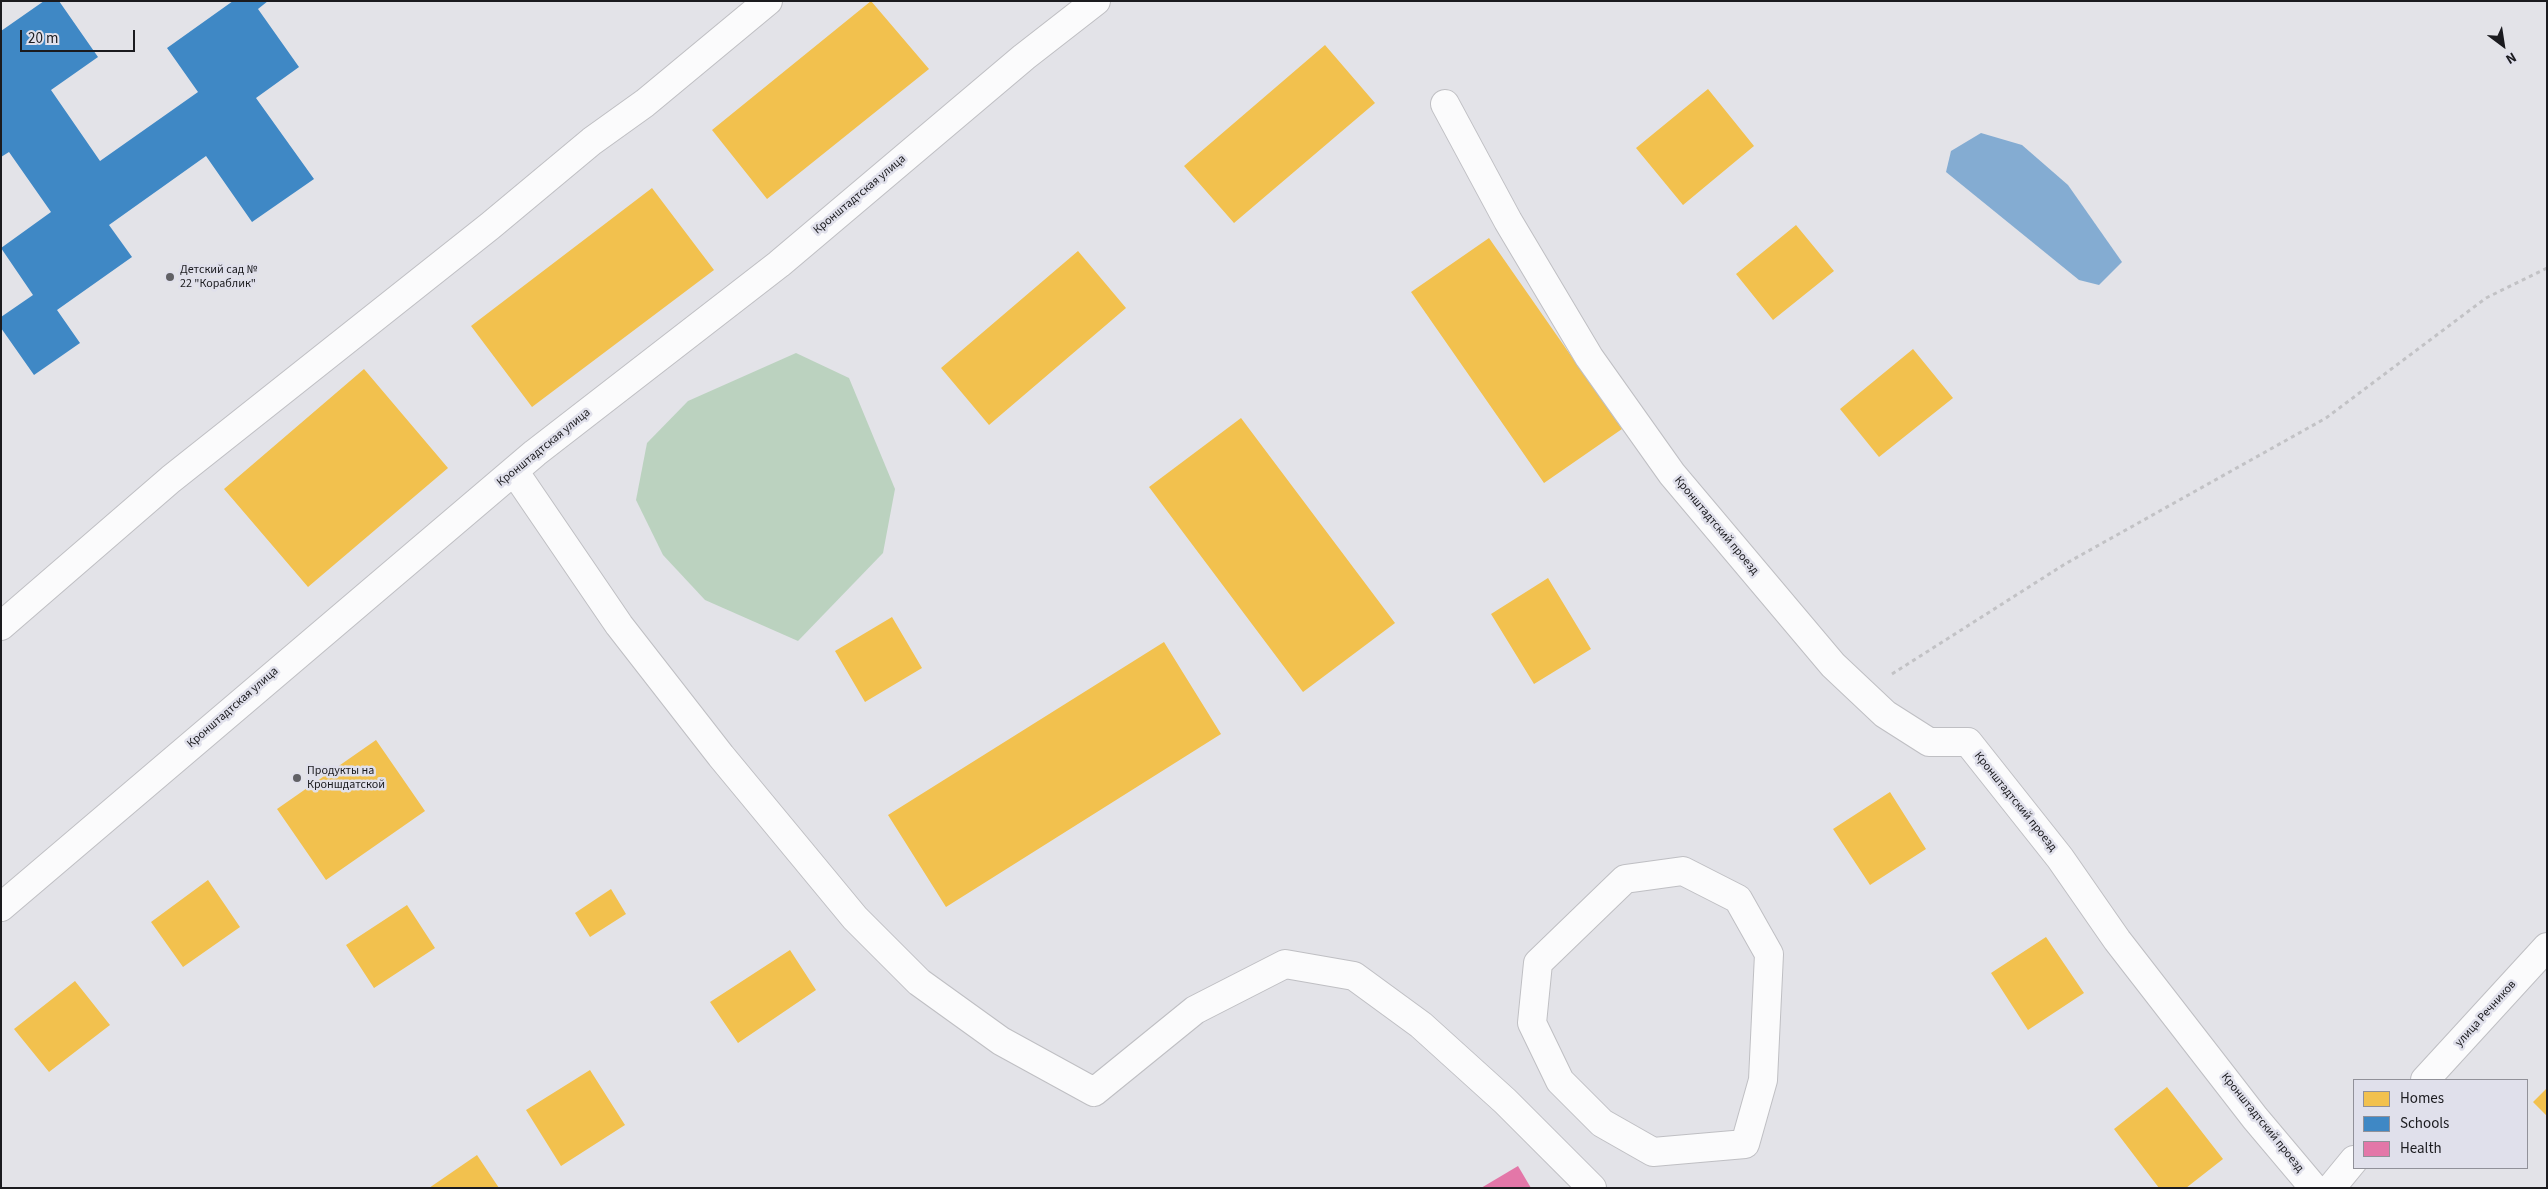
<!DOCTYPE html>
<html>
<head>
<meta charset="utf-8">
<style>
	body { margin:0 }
	#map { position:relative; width:2548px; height:1189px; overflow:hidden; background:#e3e3e8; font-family:"Source Sans 3",sans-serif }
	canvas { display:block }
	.frame { position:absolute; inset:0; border:2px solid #1b1b1f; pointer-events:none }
	.legend { position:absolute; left:2353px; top:1079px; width:175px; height:90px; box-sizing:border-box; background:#e0e0eb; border:1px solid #919199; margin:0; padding:6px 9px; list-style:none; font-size:15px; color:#1b1b1f }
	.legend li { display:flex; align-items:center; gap:10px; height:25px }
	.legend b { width:25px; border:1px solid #919199 }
	.north { position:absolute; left:2478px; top:20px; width:50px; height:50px; -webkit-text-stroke:4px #e0e0eb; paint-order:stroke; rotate:149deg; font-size:14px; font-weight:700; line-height:20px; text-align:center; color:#1b1b1f }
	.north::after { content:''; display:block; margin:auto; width:18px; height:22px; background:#1b1b1f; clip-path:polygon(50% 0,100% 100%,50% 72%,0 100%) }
	.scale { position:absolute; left:20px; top:30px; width:115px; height:22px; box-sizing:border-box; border:2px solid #1b1b1f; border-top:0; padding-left:6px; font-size:15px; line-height:18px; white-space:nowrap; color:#1b1b1f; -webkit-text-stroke:4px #e0e0eb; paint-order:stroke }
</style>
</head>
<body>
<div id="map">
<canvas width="2548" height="1189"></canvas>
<div class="frame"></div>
<ul class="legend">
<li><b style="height:14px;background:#f2c14e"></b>Homes</li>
<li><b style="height:14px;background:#3f88c5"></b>Schools</li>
<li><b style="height:14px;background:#e377a8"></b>Health</li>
</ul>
<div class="north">N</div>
<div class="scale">20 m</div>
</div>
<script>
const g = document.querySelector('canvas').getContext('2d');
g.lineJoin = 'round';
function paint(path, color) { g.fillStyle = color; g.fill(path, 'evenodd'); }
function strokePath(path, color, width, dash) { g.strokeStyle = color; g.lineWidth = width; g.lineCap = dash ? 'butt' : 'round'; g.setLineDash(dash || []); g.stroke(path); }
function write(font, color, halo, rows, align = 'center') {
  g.font = font + ' "Source Sans 3",sans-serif'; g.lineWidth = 5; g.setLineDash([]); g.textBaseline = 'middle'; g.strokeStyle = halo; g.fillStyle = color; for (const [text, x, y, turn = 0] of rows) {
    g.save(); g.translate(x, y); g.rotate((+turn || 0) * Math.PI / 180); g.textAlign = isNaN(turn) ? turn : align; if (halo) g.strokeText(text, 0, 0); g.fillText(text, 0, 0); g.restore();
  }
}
const green = new Path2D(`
	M796 353 849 378 895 489 883 553 798 641 705 600 663 555 636 500 647 443 688 401Z`);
const water = new Path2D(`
	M1981 133 2022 145 2068 185 2122 262 2099 285 2079 280 1946 172 1951 151Z`);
const homes = new Path2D(`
	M871 1 929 69 767 199 712 130Z
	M1325 45 1375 103 1234 223 1184 166Z
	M1708 89 1754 146 1683 205 1636 148Z
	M652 188 714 270 532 407 471 326Z
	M1796 225 1834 271 1773 320 1736 274Z
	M1489 238 1622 429 1544 483 1411 292Z
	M1078 251 1126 308 989 425 941 368Z
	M1913 349 1953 398 1879 457 1840 409Z
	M364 369 448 468 308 587 224 489Z
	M1241 418 1395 623 1303 692 1149 487Z
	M1548 578 1591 649 1534 684 1491 614Z
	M892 617 922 668 865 702 835 651Z
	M1164 642 1221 734 946 907 888 815Z
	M376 740 425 811 326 880 277 809Z
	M1890 792 1926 849 1870 885 1833 829Z
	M208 880 240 927 183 967 151 922Z
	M611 889 626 914 590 937 575 913Z
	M407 905 435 948 374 988 346 945Z
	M2046 937 2084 993 2028 1030 1991 973Z
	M790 950 816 990 738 1043 710 1002Z
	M75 981 110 1025 49 1072 14 1029Z
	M590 1070 625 1125 561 1166 526 1110Z
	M2167 1087 2223 1159 2186 1188H2159L2114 1129Z
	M2547 1088V1116L2533 1102Z
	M477 1155 499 1188H429Z`);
const schools = new Path2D(`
	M44 1H59L98 57 51 90 100 161 198 92 167 48 233 1H268L258 9 299 67 256 98 314 179 252 222 206 156 109 225 132 257 57 310 80 343 34 375 1 328V317L33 295 1 248 51 212 9 152 1 157V31Z`);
const health = new Path2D(`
	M1518 1166 1531 1188H1481Z`);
const path = new Path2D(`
	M1892 674 2065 564 2326 418 2486 298 2547 268`);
const minor = new Path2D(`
	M1445 104 1508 221 1589 357 1672 474 1833 665 1885 714 1929 742H1968L2060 858 2117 940 2255 1118 2314 1188
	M514 471 619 625 721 756 855 918 919 982 1001 1041 1094 1092 1195 1010 1285 964 1354 976 1421 1025 1505 1101 1592 1188
	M1 626 171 479 490 226 592 141 645 103 768 1
	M1683 871 1738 899 1769 954 1763 1080 1745 1144 1653 1152 1602 1123 1560 1081 1532 1023 1538 963 1625 879Z
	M1 907 535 453 779 264 1024 57 1096 1
	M2425 1080 2547 947
	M2331 1188 2354 1160`);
const markers = [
	[170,277,5,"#616165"],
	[297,778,5,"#616165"]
];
const streetNames = [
	["Кронштадтская улица",860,195,-40],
	["Кронштадтская улица",544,448,-39],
	["Кронштадтский проезд",1716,526,50],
	["Кронштадтская улица",233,708,-41],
	["Кронштадтский проезд",2015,802,51],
	["улица Речников",2486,1014,-48],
	["Кронштадтский проезд",2262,1123,51]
];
const poiNames = [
	["Детский сад №",180,270],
	["22 \"Кораблик\"",180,284],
	["Продукты на",307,771],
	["Кроншдатской",307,785]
];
paint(green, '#bbd2bf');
paint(water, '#84acd2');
paint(homes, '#f2c14e');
paint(schools, '#3f88c5');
paint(health, '#e377a8');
strokePath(minor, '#bfbfc3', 30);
strokePath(path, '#c2c2c5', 3, [4, 4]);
strokePath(minor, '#fbfbfc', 28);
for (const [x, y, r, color] of markers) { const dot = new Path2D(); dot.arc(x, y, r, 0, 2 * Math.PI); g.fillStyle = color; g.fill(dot); strokePath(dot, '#e0e0eb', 2); }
write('12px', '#1b1b1f', '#e0e0eb', streetNames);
write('12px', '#1b1b1f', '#e0e0eb', poiNames, 'left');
</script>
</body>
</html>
